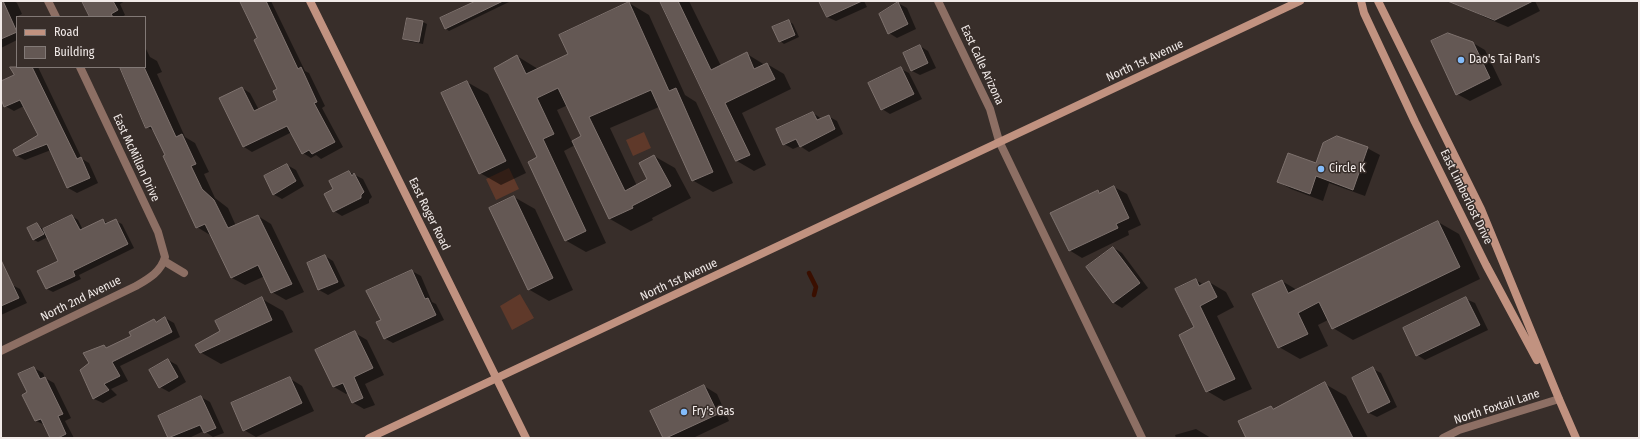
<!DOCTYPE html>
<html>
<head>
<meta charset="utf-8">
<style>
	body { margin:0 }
	#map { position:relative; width:1640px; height:439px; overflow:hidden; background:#382e2a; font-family:"Fira Sans Condensed",sans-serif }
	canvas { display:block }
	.frame { position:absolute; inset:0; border:2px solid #f1eae8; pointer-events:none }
	.legend { position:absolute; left:16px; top:16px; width:130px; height:52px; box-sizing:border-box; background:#382e2a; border:1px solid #827976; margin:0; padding:5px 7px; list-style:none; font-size:12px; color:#f1eae8 }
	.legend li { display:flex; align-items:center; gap:8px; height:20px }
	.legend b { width:20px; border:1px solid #827976 }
</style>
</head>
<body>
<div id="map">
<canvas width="1640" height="439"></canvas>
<div class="frame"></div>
<ul class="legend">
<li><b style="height:5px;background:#c19280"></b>Road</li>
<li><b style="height:11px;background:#645854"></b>Building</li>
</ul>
</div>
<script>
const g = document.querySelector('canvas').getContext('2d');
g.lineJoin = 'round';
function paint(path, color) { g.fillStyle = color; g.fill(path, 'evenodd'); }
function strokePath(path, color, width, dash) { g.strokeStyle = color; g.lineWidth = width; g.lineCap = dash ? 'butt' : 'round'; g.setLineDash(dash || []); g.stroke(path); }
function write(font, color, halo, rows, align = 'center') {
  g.font = font + ' "Fira Sans Condensed",sans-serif'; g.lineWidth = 3; g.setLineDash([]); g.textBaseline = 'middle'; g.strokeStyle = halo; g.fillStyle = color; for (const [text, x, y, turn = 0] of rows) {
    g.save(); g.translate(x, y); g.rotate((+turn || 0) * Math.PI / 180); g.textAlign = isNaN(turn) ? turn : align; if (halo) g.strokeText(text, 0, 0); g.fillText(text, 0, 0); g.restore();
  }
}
const green = new Path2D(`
	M644 132 651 148 633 156 626 140Z
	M509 168 519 189 496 200 486 179Z
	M520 294 534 318 512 330 500 306Z`);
const shadow = new Path2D(`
	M1 1H14L17 3 22 14 16 17 17 40 1 48Z
	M83 1H125L120 4 125 15 122 17H91Z
	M241 1H271L305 71 309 73 325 106 322 108 343 147 321 159 316 155 311 158 303 153 292 132 252 152 244 147 220 99 242 88 250 93 259 110 279 100 278 90 259 38Z
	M478 1 509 2 449 31 445 28Z
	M661 1H689L721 66 747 54 765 65 767 64 784 74 791 89 742 113 766 165 754 171 737 161Z
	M820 1H864L867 7 836 21 827 17Z
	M1468 1H1535L1540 11 1508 27 1484 17 1471 10Z
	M629 3 649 15 685 95 696 102 733 183 713 192 692 180 659 107 610 128 637 186 649 180 654 156 675 168 691 198 652 218 653 220 631 231 610 219 575 145 564 151 606 243 586 252 565 240 538 158 517 56 538 69 569 55ZM568 105 583 137 572 142 557 110Z
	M898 3 907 8 916 29 897 38 889 33Z
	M408 19 423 22 427 24 423 44 408 41 404 39Z
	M789 21 793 24 799 37 784 44 780 41Z
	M1473 43 1485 50 1502 85 1470 101 1457 94Z
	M920 46 928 51 936 68 920 75 912 71Z
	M145 47 150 57 157 61 162 72 157 74 185 137 195 143 209 172 204 174 215 198 228 208 236 226 258 216 271 224 304 292 286 300 272 292 265 276 245 285 232 278 210 235 197 227 166 156 154 131 147 127 121 67H145Z
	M18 67H38L82 159 89 163 98 183 77 193 68 188 51 150 25 160 17 156 39 136 24 106 14 111 5 106 1 97V82L15 76Z
	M901 69 909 73 922 99 890 114 882 109Z
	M467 82 488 94 526 173 501 185 480 173Z
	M813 113 822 119 828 116 837 121 843 134 809 152 800 146 793 149 784 144Z
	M1367 148 1380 155 1365 196 1329 183 1323 201 1291 189 1278 182 1316 164Z
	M287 165 296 170 304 186 282 199 273 194Z
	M349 172 363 179 372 197 369 200V203L342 216 334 211 335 190Z
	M1114 187 1127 194 1141 225 1128 231 1129 235 1082 258 1069 250 1098 192 1101 193Z
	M514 197 535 209 573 290 549 301 528 289Z
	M72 216 78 220 83 230 102 220 109 224 116 221 122 224 134 248 79 275 81 279 53 292 47 289 59 262 48 237 38 242 34 240 29 228 37 224 43 229Z
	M1438 222 1459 234 1480 279 1353 340 1333 328 1328 320 1318 325 1328 346 1300 359 1279 347 1282 281 1297 290Z
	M1114 248 1122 253 1148 288 1122 308 1114 303 1088 267Z
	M325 256 333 261 345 286 328 295 319 290 308 263Z
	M412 271 421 276 432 302 436 304 444 320 393 343 384 338 383 320Z
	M1196 280 1204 285 1209 282 1226 292 1234 307 1217 316 1252 389 1224 401 1207 391 1196 328Z
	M1 282 12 285 20 289 27 303 1 315Z
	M262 299 283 311 293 332 221 364 200 352 221 332Z
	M1466 299 1475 303 1488 330 1425 360 1417 355Z
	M165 318 174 323 180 337 120 366 128 381 111 389 117 395 103 403 94 399 82 370 90 364 104 346 108 348 132 336 154 320 157 322Z
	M355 333 367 340 384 375 365 384 375 405 364 409 352 402 348 393 346 394 334 387 317 351Z
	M168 360 177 365 186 382 169 392 160 387Z
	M34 368 43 373 45 378 54 383 71 418 65 421 74 438H52L45 425 36 421 28 393 20 375Z
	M1373 369 1381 373 1397 407 1377 417 1369 413Z
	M289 378 302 386 314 411 256 437 244 430Z
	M1325 384 1346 396 1368 438H1312Z
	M704 386 717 394 729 421 693 438H664Z
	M201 397 210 402 224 433 213 437 204 431 189 438H169L159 416Z
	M1196 429 1211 438H1176L1175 435Z`);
const stream = new Path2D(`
	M809 273 816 287 814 295`);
const building = new Path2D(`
	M1 1H3L17 32 1 39Z
	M82 1H113L118 10 111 14 113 17H90Z
	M240 1H266L298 69 301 67 317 102 314 103 335 142 312 154 309 150 302 154 287 126 243 147 219 98 242 87 254 111 277 100 273 91 277 89 254 40 257 38Z
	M476 1H503L445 29 440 18Z
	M660 1H678L711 70 747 52 754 69 767 63 775 79 725 103 750 155 736 161Z
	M819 1H862L827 17Z
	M1448 1H1533L1495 20Z
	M629 2 669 91 676 88 713 172 692 181 651 90 589 117 625 191 647 179 639 163 654 155 671 186 632 206 633 208 609 219 572 141 581 136 558 88 537 98 554 134 543 139 586 231 565 241 528 162 537 157 494 68 517 55 526 74 568 54 559 35Z
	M898 2 908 24 888 34 879 14Z
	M407 18 423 21 419 42 403 39Z
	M789 20 795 35 779 42 772 27Z
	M1448 33 1473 42 1490 78 1456 95 1431 41Z
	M920 45 928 63 911 71 903 53Z
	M10 67H32L77 159 81 157 90 178 67 188 47 144 16 156 13 150 38 135 20 100 4 107 1 99V81L14 75Z
	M120 67H144L176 137 182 134 196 164 191 166 202 189 214 200 228 228 258 215 292 284 271 293 258 265 231 278 205 224 196 228 163 156 165 155 151 126 146 128Z
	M901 67 914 94 881 110 868 83Z
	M467 81 506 161 479 174 441 93Z
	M813 112 817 120 829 115 835 129 800 147 796 139 783 145 776 129Z
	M1337 136 1368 147 1353 190 1316 176 1310 194 1277 182 1288 153 1316 163 1323 143Z
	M287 164 296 181 273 195 264 176Z
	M349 171 352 176 354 173 364 192 361 195V198L333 212 324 194 333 189 329 181Z
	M1114 186 1129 218 1116 224 1118 228 1069 251 1050 213 1098 190 1099 193Z
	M514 196 553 278 528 290 489 208Z
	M72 215 80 230 103 219 105 224 116 219 128 244 73 271 75 276 46 289 37 271 58 261 43 229Z
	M1438 221 1460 267 1332 329 1319 302 1298 313 1308 334 1278 348 1252 294 1282 280 1288 293Z
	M37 223 44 234 33 240 27 228Z
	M1113 247 1140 283 1113 303 1086 267Z
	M325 255 338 282 318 290 307 263Z
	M1 260 19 298 1 306Z
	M412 270 425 299 428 298 436 315 384 339 376 322 381 320 366 291Z
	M1196 279 1199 286 1209 281 1217 297 1200 306 1235 379 1206 392 1179 335 1194 327 1175 289Z
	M262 297 272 320 200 353 195 345 220 331 215 321Z
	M1466 297 1480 325 1416 356 1403 328Z
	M165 317 172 332 112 362 120 376 104 384 109 390 93 399 80 370 89 363 83 353 104 345 106 348 131 336 129 332 154 319 156 322Z
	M355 331 373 368 354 377 363 398 352 403 343 383 333 387 315 350Z
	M168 359 178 377 159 388 149 370Z
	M34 367 40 379 45 377 63 414 58 416 66 434 58 438H50L41 419 35 421 22 395 27 392 18 374Z
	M1373 367 1390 402 1368 413 1352 378Z
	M290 377 302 403 243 431 231 403Z
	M1325 382 1353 438H1246L1238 421 1271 406 1273 409Z
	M704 385 718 414 666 438H663L650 411Z
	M201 396 216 428 204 433 200 425 168 438 158 416Z`);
const street = new Path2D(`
	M48 1 56 17
	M938 1 990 109 999 141 1142 438
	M164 261 184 273
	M1 351 136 286C148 279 161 272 165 257L158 232 80 67
	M1443 438 1459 430 1559 399`);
const secondary = new Path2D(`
	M310 1 526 438
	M1361 1 1364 13 1415 122 1486 265 1537 360
	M1378 1 1481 209 1559 399 1576 438
	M369 438 1300 1`);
const markers = [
	[1461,60,4,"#83bcfb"],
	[1321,169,4,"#83bcfb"],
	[684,412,4,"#83bcfb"]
];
const poiNames = [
	["Dao's Tai Pan's",1469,60],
	["Circle K",1329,169],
	["Fry's Gas",692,412]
];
const streetNames = [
	["North 1st Avenue",1145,61,-25],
	["East Calle Arizona",982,65,65],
	["East McMillan Drive",136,158,65],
	["East Limberlost Drive",1466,197,64],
	["East Roger Road",429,214,64],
	["North 1st Avenue",679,280,-25],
	["North 2nd Avenue",81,299,-26],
	["North Foxtail Lane",1497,407,-18]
];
paint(green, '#5f392a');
paint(shadow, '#0007');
strokePath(stream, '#3a0f00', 4.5);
paint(building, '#645854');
strokePath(building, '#7e726e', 1);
strokePath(street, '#8d6f64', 8);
strokePath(secondary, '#c19280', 8);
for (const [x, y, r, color] of markers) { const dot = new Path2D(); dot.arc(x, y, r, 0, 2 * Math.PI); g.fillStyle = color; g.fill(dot); strokePath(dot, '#382e2a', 1.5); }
write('12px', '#f1eae8', '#382e2a', poiNames, 'left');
write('12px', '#f1eae8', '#382e2a', streetNames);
</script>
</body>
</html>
